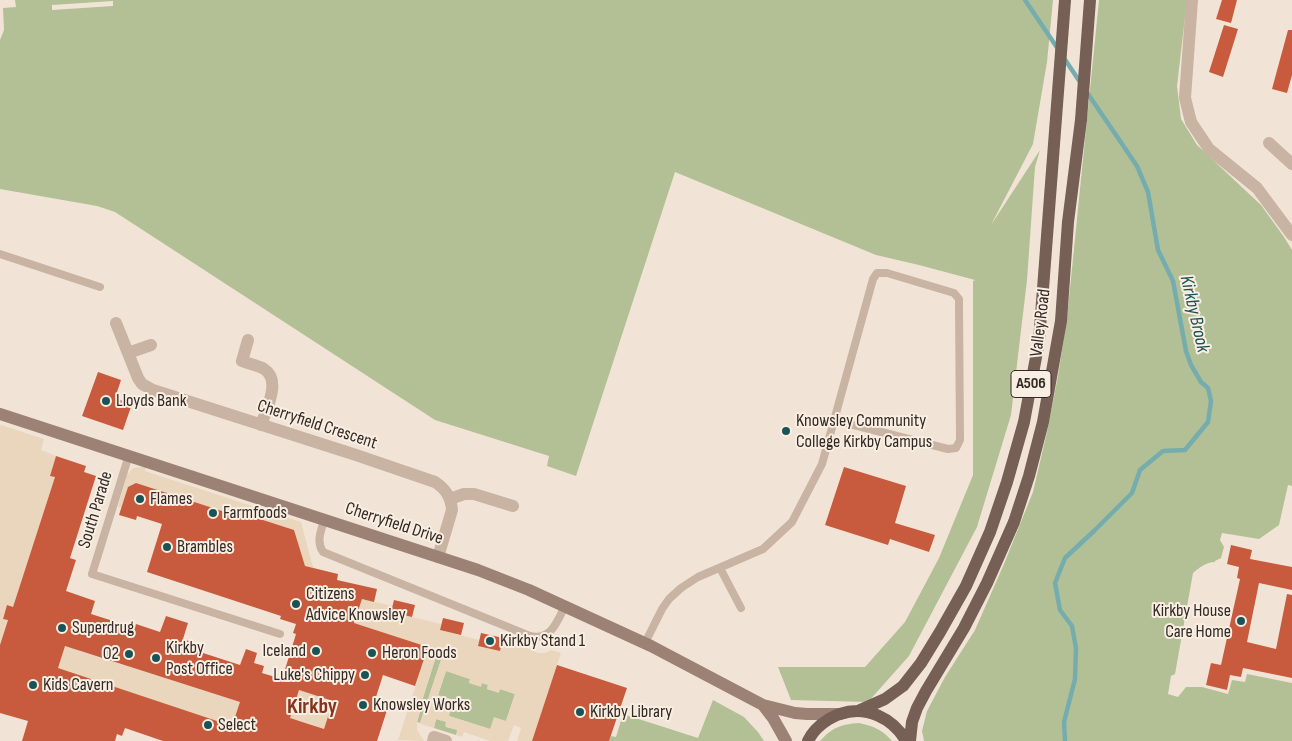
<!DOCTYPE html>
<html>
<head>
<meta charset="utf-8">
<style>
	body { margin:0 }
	canvas { display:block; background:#f1e4d6 }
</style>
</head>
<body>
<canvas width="1292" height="741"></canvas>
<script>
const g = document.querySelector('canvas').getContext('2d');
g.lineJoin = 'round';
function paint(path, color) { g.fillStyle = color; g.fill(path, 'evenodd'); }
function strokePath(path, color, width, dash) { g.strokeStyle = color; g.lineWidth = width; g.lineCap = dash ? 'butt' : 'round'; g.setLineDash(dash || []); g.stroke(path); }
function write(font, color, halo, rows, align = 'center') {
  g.font = font + ' "Sofia Sans Condensed",sans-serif'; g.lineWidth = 4; g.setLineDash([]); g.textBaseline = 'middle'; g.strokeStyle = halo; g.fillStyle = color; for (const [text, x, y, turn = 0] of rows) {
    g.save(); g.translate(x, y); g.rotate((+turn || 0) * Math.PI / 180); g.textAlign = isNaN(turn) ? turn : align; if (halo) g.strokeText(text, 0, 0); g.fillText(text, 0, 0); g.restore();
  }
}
const green = new Path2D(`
	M15 0H1053L1047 62 1033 144 991 225 1040 150 1035 167 1027 280 1011 415 977 527 909 656 868 702 791 700 778 667H865L905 622 939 558 973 475V281L975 280 919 265 876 255 675 172 576 476 547 466 549 456 435 420 115 212 97 206 0 189V40L4 30 3 8 16 7ZM113 1V6L52 10V5Z
	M1099 0H1187L1177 86 1181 119 1197 145 1261 205 1284 237 1292 250V486L1288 485 1279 525 1259 539 1222 533 1220 540 1224 547 1221 558 1215 561V562C1206 562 1199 568 1193 573L1175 674 1171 676 1168 694 1178 697 1186 687H1202L1228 694 1232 680 1245 682 1247 674 1292 683V741H924L922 731 927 711 945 677 975 630 1004 564 1033 492 1047 432 1058 376 1067 318Z
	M437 653 441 660 420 723 417 722 422 705 421 704Z
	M446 671 470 679 469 683H482L488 685 487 689 498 692 500 689 515 694 506 721 490 729 449 716 438 695Z
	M713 700 744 717 758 732 764 741H609L611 736 616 737 623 714 698 738Z
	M436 719 447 722 446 727 458 730 456 735 434 728Z
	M859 723C873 726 883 730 892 741H820C832 728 841 724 859 723Z`);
const plaza = new Path2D(`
	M1 425 44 439 41 450 56 456 50 475 55 477 13 607 7 606 3 619 8 620 0 645V428Z
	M143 467 146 468 145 471 301 522 312 564 314 568 318 569 315 580 353 597 393 606 392 612 441 624 440 630 479 640 478 646 503 638 538 653H545L551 650 561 653 532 741H517L521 728 514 725 508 741H490L464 732 462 737 456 735 457 730 445 726 446 722 436 719 434 728 420 724 441 660 437 654 421 704 422 705 417 722V730L424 741 398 740 428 647 358 624 320 741H312L316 726 298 720 233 727 21 664 33 628 81 644 79 651 240 702 299 690 330 699 361 602 311 592 294 530 230 509 228 513 118 507 127 475 133 468ZM446 671 470 679 469 683 481 687 482 683 488 685 487 689 499 693 500 689 515 694 506 721 494 717 490 729 449 716 454 700 438 695Z`);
const stream = new Path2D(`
	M1025 0 1058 49
	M1064 58 1080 82
	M1065 741 1064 722 1075 679 1076 648 1072 626 1060 610 1055 583 1065 558 1095 530 1132 493 1140 470 1163 451 1185 450 1208 422 1211 401 1208 388 1201 382 1191 365 1186 351 1173 281 1158 250 1148 192 1137 166 1086 91`);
const building = new Path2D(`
	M1222 0H1237L1231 23 1216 19Z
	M1224 25 1238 29 1223 77 1209 72Z
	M1288 30H1292V75L1287 93 1272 89Z
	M98 372 121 380 115 398 132 404 123 430 82 416Z
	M56 456 86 466 84 472 96 476 70 558 76 560 66 591 95 601 91 614 110 620V623L134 630 136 624 160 632 166 616 188 623 183 639 203 646 200 652 240 665 246 649 257 653 254 663 264 666 262 673 282 679 296 634 293 633 296 624 280 619 281 616 147 572 162 524 137 516 136 520 119 515 128 487 136 483 228 513 229 509 294 530 305 566 338 574 337 580 377 589 374 602 362 599 354 623 428 647 415 686 383 675 376 697 390 701 377 741H163L125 728 122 736 117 734 115 741H22L28 721 0 713V645L8 620 3 619 7 605 13 607 55 477 50 476ZM65 646 240 702 232 726 58 668ZM299 690 333 701 324 729 290 718Z
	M844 467 906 486 895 523 935 535 929 552 890 539 888 545 825 525Z
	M1231 545 1252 550 1250 559 1292 567V590L1259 583 1247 642 1276 649 1287 594 1292 595V678L1243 668 1241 677 1230 675 1227 690 1206 685 1211 663 1221 665 1240 579 1237 578 1239 567 1227 564Z
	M394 600 415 605 412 617 391 612Z
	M443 618 464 623 461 635 440 630Z
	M481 633 503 638 500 651 478 646Z
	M557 665 627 688 609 741H532Z`);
const lane = new Path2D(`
	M0 254 100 287
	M129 455 92 574 280 634
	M324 520C321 531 316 542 323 552L530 636C551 641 557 622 565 606
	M720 568 741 608
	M645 643 662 609 669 599 681 588 698 577 763 549 792 522 822 464 873 279 877 273H887L954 293 959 299V304L960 440 956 448 948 449 834 420`);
const street = new Path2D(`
	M1192 0 1185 98 1191 122 1209 149 1257 188 1292 235
	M1269 143 1292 164
	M116 323 138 378 142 384 153 390 356 455 435 482C446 489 451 497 452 510L438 557
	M248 340 242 361C249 364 258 365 264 369 282 380 266 410 261 425
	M128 353 151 345
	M450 499 464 494H474L513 506
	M433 741 434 737 446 741`);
const secondary = new Path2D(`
	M0 414 478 570 529 590 651 646 763 705 795 713 807 714H840
	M763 705 773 718 786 741`);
const primary = new Path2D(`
	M858 711 885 699 903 686 921 663 940 632 966 586 990 532 1007 482 1024 422 1039 341 1065 0
	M808 741C812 732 821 724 829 719 833 717 836 715 840 714 866 705 893 718 906 741
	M910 741 912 722 917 708 926 691 964 628 987 583 1014 522 1029 476 1043 422 1061 321 1068 222 1081 120 1090 0`);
const markers = [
	[106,401,5,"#1a5355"],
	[786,431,5,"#1a5355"],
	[140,499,5,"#1a5355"],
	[213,513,5,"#1a5355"],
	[167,547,5,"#1a5355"],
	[296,604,5,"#1a5355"],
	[1241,621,5,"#1a5355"],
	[62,628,5,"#1a5355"],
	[490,641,5,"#1a5355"],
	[316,651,5,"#1a5355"],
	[372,653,5,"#1a5355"],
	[129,654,5,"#1a5355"],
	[156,658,5,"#1a5355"],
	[365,675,5,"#1a5355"],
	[33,685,5,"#1a5355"],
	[363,705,5,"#1a5355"],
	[580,712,5,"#1a5355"],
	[208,725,5,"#1a5355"]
];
const shields = [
	[1031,384,40]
];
const shieldNames = [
	["A506",1031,384]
];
const streetNames = [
	["Valley Road",1041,323,-83],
	["Cherryfield Crescent",317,425,18],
	["South Parade",96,510,-73],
	["Cherryfield Drive",394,524,18]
];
const poiNames = [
	["Lloyds Bank",116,401],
	["Knowsley Community",796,421],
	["College Kirkby Campus",796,442],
	["Flames",150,499],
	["Farmfoods",223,513],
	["Brambles",177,547],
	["Citizens",306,594],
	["Advice Knowsley",306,615],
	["Kirkby House",1231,611,"right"],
	["Care Home",1231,632,"right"],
	["Superdrug",72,628],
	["Kirkby Stand 1",500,641],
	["Kirkby",166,648],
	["Post Office",166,669],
	["Iceland",306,651,"right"],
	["Heron Foods",382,653],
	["O2",119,654,"right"],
	["Luke's Chippy",355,675,"right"],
	["Kids Cavern",43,685],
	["Knowsley Works",373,705],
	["Kirkby Library",590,712],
	["Select",218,725]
];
const waterNames = [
	["Kirkby Brook",1194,314,77]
];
const districtNames = [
	["Kirkby",312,707]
];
paint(green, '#b3c096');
paint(plaza, '#ead5bd');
strokePath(stream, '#75adae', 4.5);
paint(building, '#c85b3d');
strokePath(lane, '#c9b3a2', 8);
strokePath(street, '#c9b3a2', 12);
strokePath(secondary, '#9c8274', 12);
strokePath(primary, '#765f55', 12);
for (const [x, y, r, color] of markers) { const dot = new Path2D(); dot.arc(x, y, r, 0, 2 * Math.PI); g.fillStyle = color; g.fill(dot); strokePath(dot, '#f9eee2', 2); }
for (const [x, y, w] of shields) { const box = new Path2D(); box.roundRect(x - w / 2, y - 13.5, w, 27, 4); g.fillStyle = '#f9eee2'; g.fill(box); strokePath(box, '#332925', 1); }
write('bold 16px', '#332925', null, shieldNames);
write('18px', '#332925', '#f9eee2', streetNames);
write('18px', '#332925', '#f9eee2', poiNames, 'left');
write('italic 19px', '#1a5355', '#f9eee2', waterNames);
write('bold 22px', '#84331d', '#f9eee2', districtNames);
</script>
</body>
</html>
